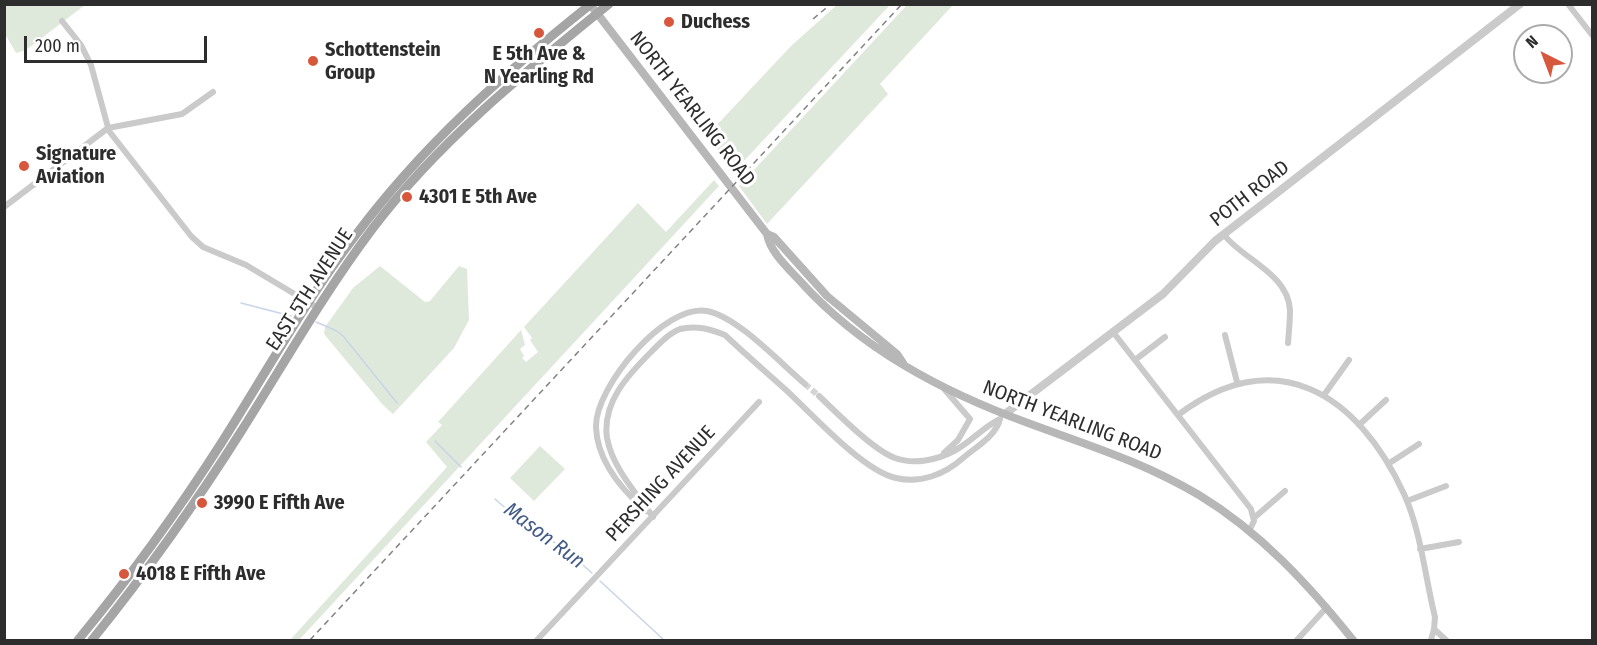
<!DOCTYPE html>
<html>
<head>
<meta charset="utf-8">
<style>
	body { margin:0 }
	#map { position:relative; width:1597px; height:645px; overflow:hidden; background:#fff; font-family:"Fira Sans Condensed",sans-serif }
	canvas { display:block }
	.frame { position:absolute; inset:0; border:6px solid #2d2d2d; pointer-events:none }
	.north { position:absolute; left:1513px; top:24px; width:60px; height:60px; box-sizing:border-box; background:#fff; border:2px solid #ababab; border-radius:50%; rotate:318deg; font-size:16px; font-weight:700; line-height:24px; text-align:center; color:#2d2d2d }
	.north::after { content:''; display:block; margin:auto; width:21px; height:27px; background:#d6573c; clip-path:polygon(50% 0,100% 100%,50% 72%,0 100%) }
	.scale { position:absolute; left:24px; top:36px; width:183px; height:27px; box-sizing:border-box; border:3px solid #2d2d2d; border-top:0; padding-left:8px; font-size:18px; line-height:21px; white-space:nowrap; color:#2d2d2d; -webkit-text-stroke:4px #fff; paint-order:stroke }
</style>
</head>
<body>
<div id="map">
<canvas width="1597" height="645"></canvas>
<div class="frame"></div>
<div class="north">N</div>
<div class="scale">200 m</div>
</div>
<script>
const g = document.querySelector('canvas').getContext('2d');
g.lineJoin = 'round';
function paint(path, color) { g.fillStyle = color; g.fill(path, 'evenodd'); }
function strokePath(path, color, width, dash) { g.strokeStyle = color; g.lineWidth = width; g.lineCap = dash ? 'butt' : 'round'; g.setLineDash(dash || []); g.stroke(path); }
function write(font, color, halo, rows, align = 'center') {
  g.font = font + ' "Fira Sans Condensed",sans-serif'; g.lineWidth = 6; g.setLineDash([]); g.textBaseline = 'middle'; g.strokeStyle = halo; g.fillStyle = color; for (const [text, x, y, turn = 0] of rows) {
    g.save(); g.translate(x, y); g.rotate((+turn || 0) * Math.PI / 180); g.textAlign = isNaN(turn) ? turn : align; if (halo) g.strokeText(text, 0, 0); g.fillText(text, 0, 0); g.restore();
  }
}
const green = new Path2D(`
	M838 4 890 5 742 163 728 166 711 139 714 128 791 46Z
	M4 5H85L26 50 16 53 5 34Z
	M907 5H953L880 84 888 94 767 224 739 186Z
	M714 180 719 186 299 640H290L447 467 426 442 442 425 438 422 521 330 525 345 520 349 524 356 522 358 526 362 538 352 530 340 532 338 524 327 638 203 666 232Z
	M380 266 425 302 430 301 459 266 467 269 469 320 454 348 393 414 383 405 324 334 325 327 353 288Z
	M540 446 565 469 534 501 510 478Z`);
const stream = new Path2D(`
	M241 303 291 316
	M316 322 337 331 344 337 397 403
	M435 441 461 467
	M495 499 534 533 560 545 592 573
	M600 581 664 640`);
const minorTunnel = new Path2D(`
	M805 384 819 396`);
const minor = new Path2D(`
	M1568 4 1592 35
	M62 21 81 45 91 65 109 131 191 236 203 247 246 265 318 308
	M4 207 108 128 182 114 213 92
	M1224 235C1244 260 1288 274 1290 310 1290 321 1289 332 1288 343
	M1113 332 1251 509 1254 521 1249 531
	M1225 335 1237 382
	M1135 360 1165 337
	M1324 395 1349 360
	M819 396C837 413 873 450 895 458 914 465 937 460 954 451 970 443 983 427 1000 419
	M1178 415C1276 341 1358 394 1404 494 1421 531 1425 577 1435 617L1434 629 1446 640
	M1359 425 1386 400
	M944 453 958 440 970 419 945 390
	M1388 464 1419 444
	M1407 501 1446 486
	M646 511C622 490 597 460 596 427 595 387 665 303 707 311 738 317 780 363 805 384
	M653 517C637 494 612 467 607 438 602 402 628 375 652 351 660 343 669 333 680 329 696 325 710 329 725 335 745 354 766 372 786 390 812 414 863 471 896 478 921 484 945 474 963 458 976 447 996 436 1000 419
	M1255 517 1285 491
	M1420 549 1459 542
	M537 640 759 402
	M1297 640 1327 607
	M1431 640 1434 629`);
const tertiary = new Path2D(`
	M1005 414 1163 294 1215 241 1520 4`);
const secondary = new Path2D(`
	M593 8 767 234 774 237 827 296 897 354 903 363
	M767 234C770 252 788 268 800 281 861 349 943 392 1028 423 1090 446 1141 461 1199 495 1260 532 1309 585 1353 640`);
const primary = new Path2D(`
	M78 640C130 577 178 511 222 442 266 373 305 301 355 236 423 145 502 75 591 4
	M92 640C146 573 196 503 242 430 285 362 324 293 373 228 439 141 524 73 609 4`);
const rail = new Path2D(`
	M813 19 831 4
	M310 640 902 4`);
const markers = [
	[669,22,6,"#d6573c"],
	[539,33,6,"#d6573c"],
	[313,61,6,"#d6573c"],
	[24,166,6,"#d6573c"],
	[407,197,6,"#d6573c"],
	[202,503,6,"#d6573c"],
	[124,574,6,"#d6573c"]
];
const poiNames = [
	["Duchess",681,22],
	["Schottenstein",325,50],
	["Group",325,73],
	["E 5th Ave &",539,54,"center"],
	["N Yearling Rd",539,77,"center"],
	["Signature",36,154],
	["Aviation",36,177],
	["4301 E 5th Ave",419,197],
	["3990 E Fifth Ave",214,503],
	["4018 E Fifth Ave",136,574]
];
const streetNames = [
	["NORTH YEARLING ROAD",692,109,52],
	["POTH ROAD",1250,194,-38],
	["EAST 5TH AVENUE",310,290,-57],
	["NORTH YEARLING ROAD",1072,421,21],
	["PERSHING AVENUE",661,484,-47]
];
const waterNames = [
	["Mason Run",544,536,37]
];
paint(green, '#dfe9db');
strokePath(stream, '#c9d4e8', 1.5);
strokePath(minorTunnel, '#d5d5d5', 6, [6, 3]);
strokePath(minor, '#cacaca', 6);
strokePath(tertiary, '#cacaca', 8);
strokePath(secondary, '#b7b7b7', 8);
strokePath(primary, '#a5a5a5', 9);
strokePath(rail, '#828282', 1.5, [6, 4.5]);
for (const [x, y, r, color] of markers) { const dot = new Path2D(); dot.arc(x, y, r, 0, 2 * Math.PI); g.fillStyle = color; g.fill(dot); strokePath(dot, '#fff', 2); }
write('bold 20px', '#2d2d2d', '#fff', poiNames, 'left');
write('20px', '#2d2d2d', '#fff', streetNames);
write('italic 21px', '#425b87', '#fff', waterNames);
</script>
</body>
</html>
